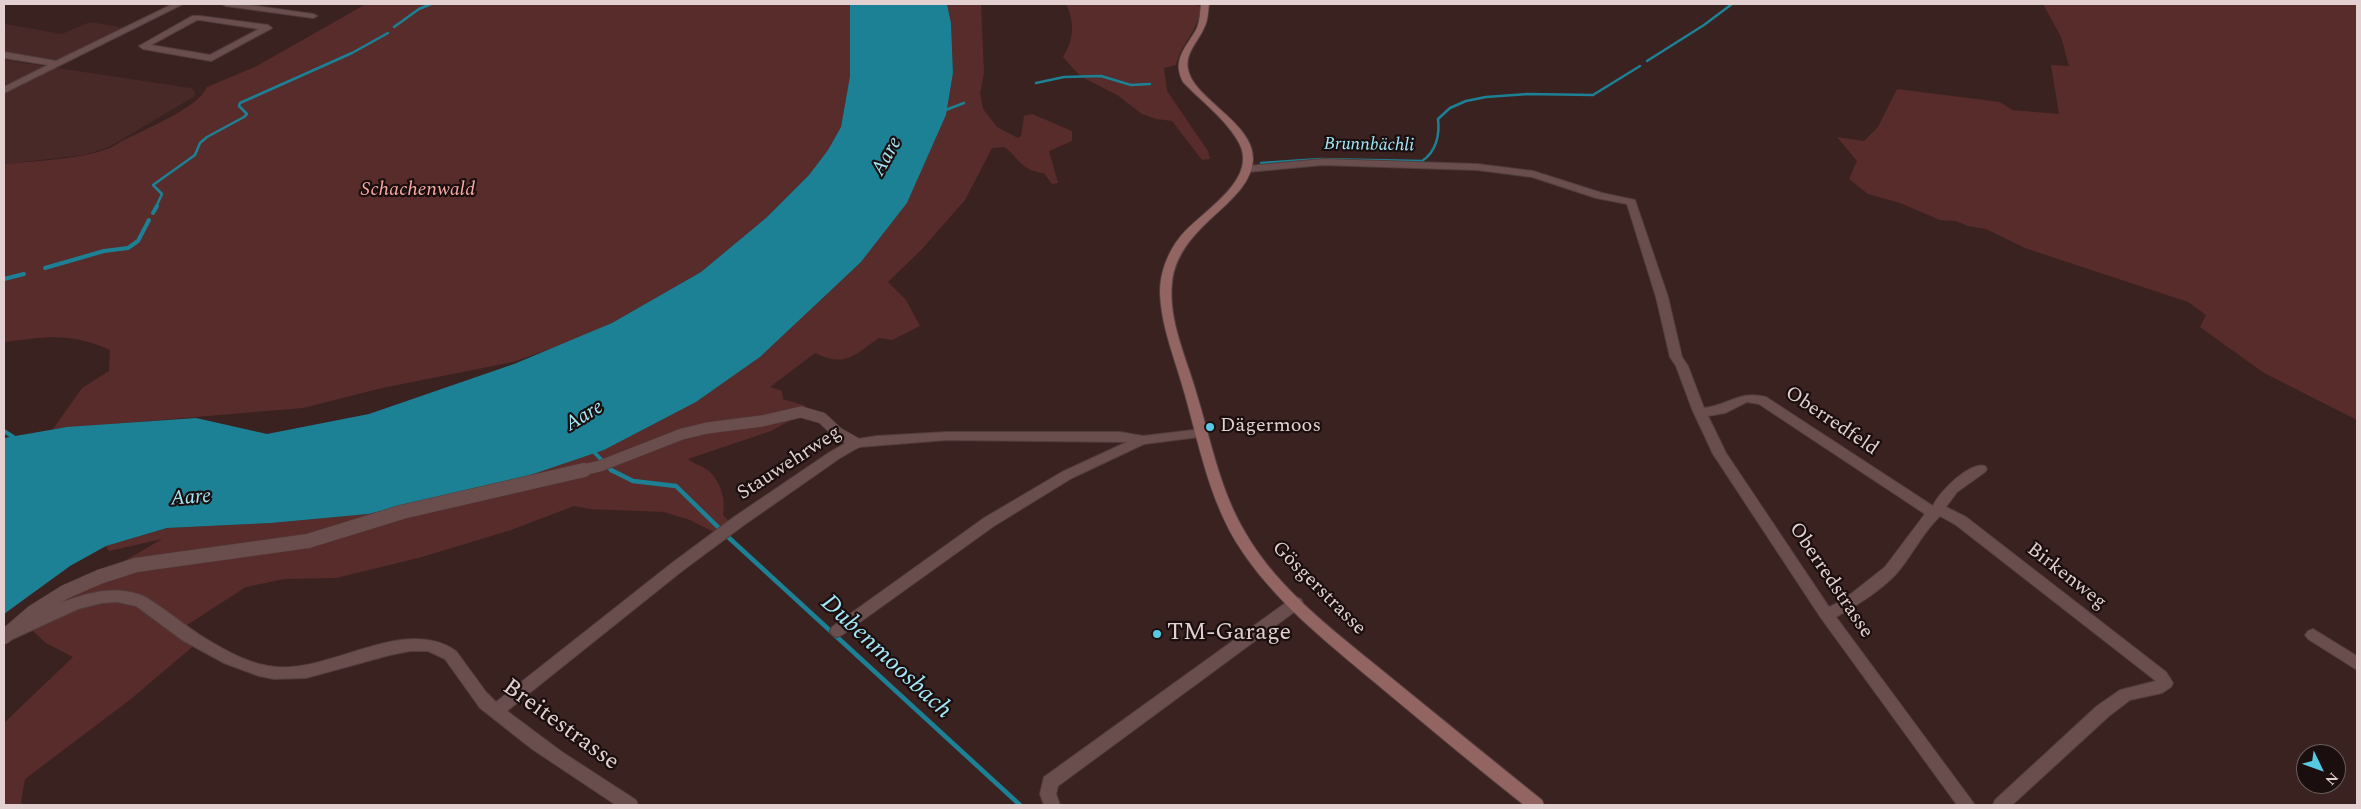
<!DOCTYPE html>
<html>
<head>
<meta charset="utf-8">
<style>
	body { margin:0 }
	#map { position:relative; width:2361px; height:809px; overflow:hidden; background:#3a2221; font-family:Spectral,serif }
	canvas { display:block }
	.frame { position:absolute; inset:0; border:5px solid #e2d1d0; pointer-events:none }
	.north { position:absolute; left:2296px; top:744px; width:50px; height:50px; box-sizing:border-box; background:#1a0f0e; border:1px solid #6a5d5c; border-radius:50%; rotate:132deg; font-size:14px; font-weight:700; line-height:20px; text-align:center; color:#e2d1d0 }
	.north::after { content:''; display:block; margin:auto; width:18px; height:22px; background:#57c9e3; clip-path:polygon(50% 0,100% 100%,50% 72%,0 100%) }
</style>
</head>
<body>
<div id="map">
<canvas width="2361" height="809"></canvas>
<div class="frame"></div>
<div class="north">N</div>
</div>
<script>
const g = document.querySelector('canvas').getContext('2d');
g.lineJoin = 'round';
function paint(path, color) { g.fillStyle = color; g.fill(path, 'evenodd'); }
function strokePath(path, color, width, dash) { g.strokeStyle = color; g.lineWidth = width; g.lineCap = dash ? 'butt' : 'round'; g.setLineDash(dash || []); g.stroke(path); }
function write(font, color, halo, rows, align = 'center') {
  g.font = font + ' Spectral,serif'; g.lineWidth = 4.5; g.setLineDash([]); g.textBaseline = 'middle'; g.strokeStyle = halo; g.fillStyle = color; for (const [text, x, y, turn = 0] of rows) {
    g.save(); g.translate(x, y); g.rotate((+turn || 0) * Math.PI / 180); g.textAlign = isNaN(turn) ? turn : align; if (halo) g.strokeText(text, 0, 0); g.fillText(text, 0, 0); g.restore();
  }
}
const built = new Path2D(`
	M90 22 125 28 58 61 4 53V24L62 34Z
	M4 60 190 88 194 90 195 96 109 147 84 155 4 164Z`);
const green = new Path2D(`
	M366 4H850V76L841 127 828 150 809 175 766 218 701 272 612 323 572 341 513 362 382 388 303 408 53 429 82 388 109 371 110 350C69 332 47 337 4 342V164C32 161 100 159 120 142 141 131 199 108 207 87L255 67Z
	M947 4H981L984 73 980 93 983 109 997 127 1018 138 1021 136 1024 116 1032 114 1072 131V141L1049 151 1058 183 1052 184 1044 173C1022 171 1020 160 1005 147L992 148 965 200 922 249 888 282 906 300 920 326 892 340 879 338C854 355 846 368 815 353L770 387 782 391 783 399 806 406 799 416 771 431 688 459C694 464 703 466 709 471 721 482 726 500 723 515L732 525 718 534 690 520 664 512 589 509 574 506 511 530 422 557 336 578 285 579 246 587 179 630 197 643 131 699 25 779 21 802 23 805H4V723L73 657 46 643 22 621 162 539 109 551 106 546 168 528 271 523 368 514 498 486 604 450 696 402 760 357 861 262 907 203 946 115 953 73 951 23Z
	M1066 4H1194L1201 7C1199 29 1181 44 1176 65L1164 68 1167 91 1208 151 1210 159 1202 160 1172 121 1156 119 1142 114 1117 95 1080 76 1063 57C1074 40 1075 22 1066 4Z
	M2043 4H2357V420L2264 373 2200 327 2206 315 2188 302 2025 248 1986 229 1968 226 1956 221 1940 220 1900 203 1868 194 1849 179 1857 161 1837 137 1864 141 1878 127 1897 89 2000 102 2012 110 2059 114 2051 65 2069 66 2061 37Z`);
const water = new Path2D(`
	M850 4H947L951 23 953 73 946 115 907 203 861 262 760 357 696 402 604 450 498 486 368 514 271 523 167 528 106 546 70 566 4 614V438L67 427 196 418 267 434 369 414 514 364 612 323 701 272 766 218 809 175 828 150 841 127 850 76Z`);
const streamFar2 = new Path2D(`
	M394 27 419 9 431 4
	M1647 61 1704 25 1732 4
	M1036 83 1064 77 1101 76 1131 85 1150 84
	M943 111 964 103
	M1261 163 1320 159 1422 161C1436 152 1440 135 1438 119L1450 108 1466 101 1486 97 1528 94 1593 95 1640 66
	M156 207 162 194 153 185 195 155 200 143 207 137 244 117 247 114 239 106 240 103 352 53 388 33`);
const streamFar1 = new Path2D(`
	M153 213 157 206
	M45 268 104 251 128 248 138 241 149 220
	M4 279 24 274
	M4 431 15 438
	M595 453 612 471`);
const stream = new Path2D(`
	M611 470 633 481 676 486 721 530
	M727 536 1020 805`);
const pedestrianFar1 = new Path2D(`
	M578 471 600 466 682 434 707 428 762 421 801 412 822 418 838 433 856 443`);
const pedestrian = new Path2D(`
	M4 637 33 612 65 592 99 577 136 565 308 541 402 512 584 470`);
const minor = new Path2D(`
	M173 4H183L4 93V87L48 65 4 58V52L56 61Z
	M222 4H242L313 14 317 16 313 18 226 6Z
	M192 16H200L268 25 272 28 211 61 143 49 139 46ZM197 20H200L259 29 210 55 151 45Z
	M1323 159 1477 164 1533 171 1602 193 1635 200 1668 297 1682 357 1688 366 1704 408C1730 405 1739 390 1766 397L1933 506C1938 493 1970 461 1985 466L1987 469 1985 472 1957 492 1946 507 1966 517 2166 672 2173 683 2171 687 2162 693 2130 700 2109 716 2012 805H1993L1995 800 2097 706 2120 690 2156 681 1956 525 1940 516C1922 533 1912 556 1896 574 1881 590 1855 607 1836 617L1975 805H1957L1821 618 1713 454 1692 409 1676 366 1670 357 1656 297 1627 204 1596 198 1532 177 1477 170 1323 165 1248 172 1243 169 1248 166ZM1747 402 1759 404 1925 514 1885 567 1842 601 1829 607 1726 453 1708 416 1725 413Z
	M1202 429 1207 430 1208 433 1207 436 1144 444 1072 478 994 526 842 635 837 637 832 635 830 631 832 627 984 518 1062 472 1127 442 947 440 859 447 840 458 744 525 682 571 507 711 562 752 636 800 638 805H616L532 749 480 708 445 659 428 651H410L390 655 306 678 274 679 259 676 224 663 182 640 136 606 117 602 102 603 78 609 4 643V630C43 611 103 575 147 598 169 611 189 630 213 643 232 654 253 665 276 667 332 672 405 615 456 651L486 692 496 702 672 563 734 517 830 452 851 440 877 436 947 432H1120L1143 436Z
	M1296 597 1301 599 1303 603 1301 607 1058 786 1056 794 1060 805H1044L1040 794 1044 777 1291 599Z
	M2313 629 2357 656V670L2308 639 2305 635 2308 631Z`);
const secondary = new Path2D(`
	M1201 4H1209C1208 12 1208 21 1204 28 1198 42 1185 53 1188 69 1193 99 1255 123 1253 160 1250 205 1178 224 1172 283 1168 321 1187 359 1197 395 1211 441 1220 490 1245 532 1279 592 1341 636 1394 680 1443 720 1492 760 1542 800L1544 805H1524C1477 768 1431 729 1385 691 1332 646 1273 602 1236 542 1209 497 1199 445 1185 395 1176 361 1161 328 1160 292 1160 272 1168 252 1180 237 1200 212 1259 181 1239 143 1226 119 1201 101 1183 82 1171 59 1187 47 1197 28 1200 20 1200 12 1201 4Z`);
const markers = [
	[1210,427,5,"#57c9e3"],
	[1157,634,5,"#57c9e3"]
];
const farWaternames = [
	["Brunnbächli",1369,146,1]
];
const parkNames = [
	["Schachenwald",418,191]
];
const streetNames = [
	["Oberredfeld",1831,422,34],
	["Stauwehrweg",790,464,-33],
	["Birkenweg",2066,577,38],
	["Oberredstrasse",1830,581,56],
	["Gösgerstrasse",1318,589,45]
];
const poiNames = [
	["Dägermoos",1220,427]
];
const waterNames = [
	["Aare",888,157,-61],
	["Aare",585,417,-31],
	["Aare",191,499,-4]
];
const nearPoinames = [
	["TM-Garage",1167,634]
];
const nearStreetnames = [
	["Breitestrasse",560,726,36]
];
const nearWaternames = [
	["Dubenmoosbach",885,658,43]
];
paint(built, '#482928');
paint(green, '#582c2b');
paint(water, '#1d8195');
strokePath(streamFar2, '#1d8195', 2.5);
strokePath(streamFar1, '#1d8195', 4);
strokePath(stream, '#1d8195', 4.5);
strokePath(pedestrianFar1, '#523e3d', 12);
strokePath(pedestrian, '#523e3d', 15);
strokePath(minor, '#523e3d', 2);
strokePath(secondary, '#523e3d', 2);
strokePath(pedestrianFar1, '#6a4e4d', 11);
strokePath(pedestrian, '#6a4e4d', 14);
paint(minor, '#6a4e4d');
paint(secondary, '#926563');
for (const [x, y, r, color] of markers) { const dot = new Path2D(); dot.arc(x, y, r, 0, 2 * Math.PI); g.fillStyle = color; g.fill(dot); strokePath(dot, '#1a0f0e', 2); }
write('italic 18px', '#a3e8f9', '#1a0f0e', farWaternames);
write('italic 20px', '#faa9a5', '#1a0f0e', parkNames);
write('20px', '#e2d1d0', '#1a0f0e', streetNames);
write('20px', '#e2d1d0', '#1a0f0e', poiNames, 'left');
write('italic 21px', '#a3e8f9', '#1a0f0e', waterNames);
write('24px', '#e2d1d0', '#1a0f0e', nearPoinames, 'left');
write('24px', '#e2d1d0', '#1a0f0e', nearStreetnames);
write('italic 25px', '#a3e8f9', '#1a0f0e', nearWaternames);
</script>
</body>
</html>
